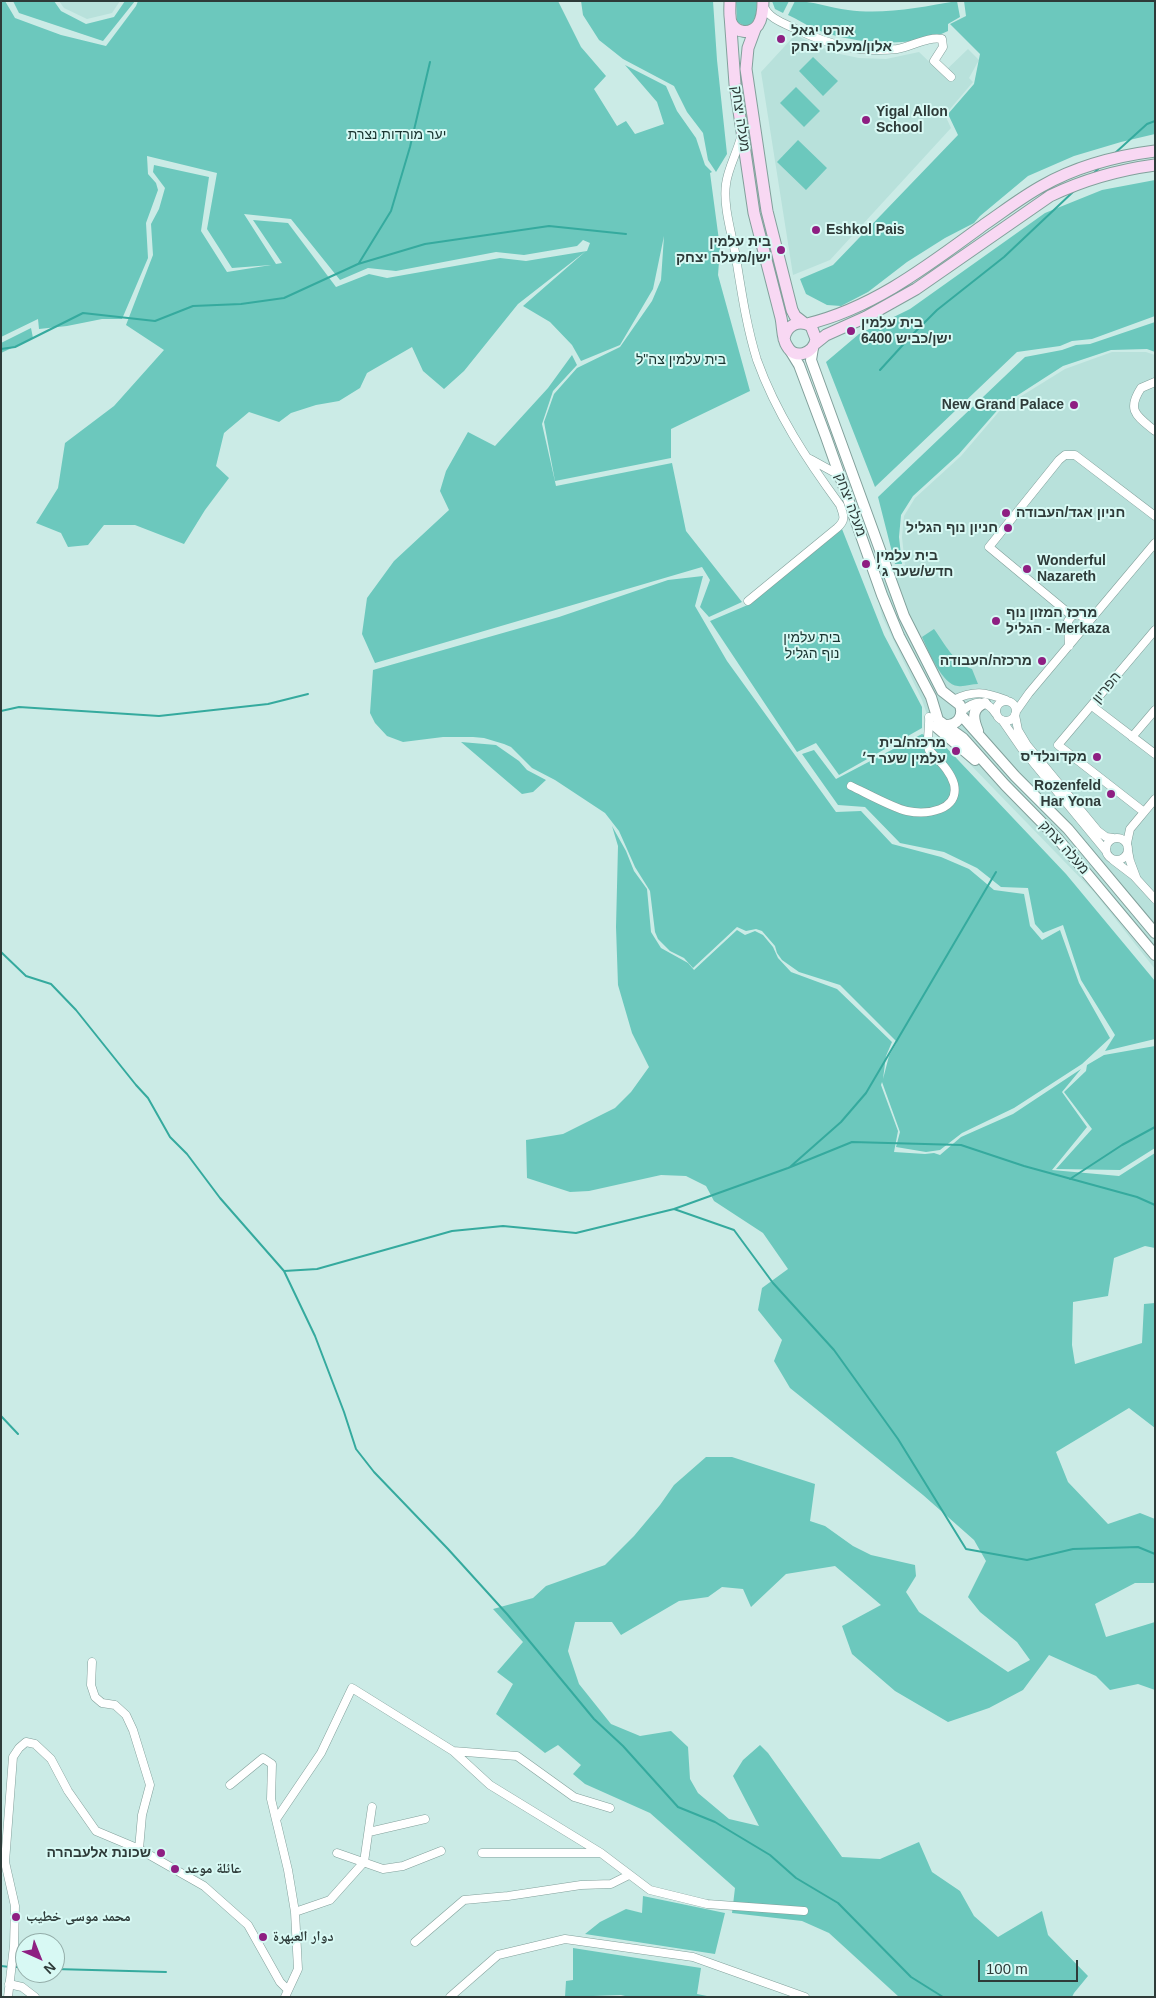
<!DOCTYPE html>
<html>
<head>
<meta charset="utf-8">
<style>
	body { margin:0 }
	#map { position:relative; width:1156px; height:1998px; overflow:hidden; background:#cbebe6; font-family:Helvetica,sans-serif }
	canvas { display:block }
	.frame { position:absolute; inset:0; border:2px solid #2e3b39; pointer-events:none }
	.north { position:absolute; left:15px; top:1933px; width:50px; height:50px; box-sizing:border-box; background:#d8f9f4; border:1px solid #94ada9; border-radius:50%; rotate:136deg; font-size:14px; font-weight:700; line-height:20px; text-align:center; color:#2e3b39 }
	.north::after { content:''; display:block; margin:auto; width:18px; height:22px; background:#8e1f82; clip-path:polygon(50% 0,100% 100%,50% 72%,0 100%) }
	.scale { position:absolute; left:978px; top:1960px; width:100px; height:22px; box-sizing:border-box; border:2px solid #2e3b39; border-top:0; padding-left:6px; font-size:15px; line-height:18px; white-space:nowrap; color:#2e3b39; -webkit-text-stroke:4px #d8f9f4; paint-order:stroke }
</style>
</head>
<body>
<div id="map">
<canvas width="1156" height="1998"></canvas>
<div class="frame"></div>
<div class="north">N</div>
<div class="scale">100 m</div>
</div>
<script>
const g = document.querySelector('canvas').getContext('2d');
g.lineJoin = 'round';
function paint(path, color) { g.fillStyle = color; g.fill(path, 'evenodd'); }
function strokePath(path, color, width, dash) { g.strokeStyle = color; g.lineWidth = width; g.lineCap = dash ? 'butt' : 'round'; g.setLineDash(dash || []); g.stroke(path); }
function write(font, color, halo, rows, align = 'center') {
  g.font = font + ' Helvetica,"Noto Naskh Arabic",Heebo,sans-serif'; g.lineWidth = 4; g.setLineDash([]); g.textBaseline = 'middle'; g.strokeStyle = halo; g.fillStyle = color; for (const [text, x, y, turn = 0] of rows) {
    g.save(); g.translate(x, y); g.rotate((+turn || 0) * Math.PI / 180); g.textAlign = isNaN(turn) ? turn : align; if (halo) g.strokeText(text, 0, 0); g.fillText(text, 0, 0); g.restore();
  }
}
const built = new Path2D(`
	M59 1H120L112 13 87 19 64 8Z
	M795 35 835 53 859 58 886 59 919 52 942 74 968 49 979 60 969 78 973 82 945 115 951 128 830 260 793 275 761 72Z
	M1112 352H1146L1155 355V969L1094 892 930 723 922 700 882 616 873 578 905 565 902 537 904 516 915 498 961 456 1002 408 1065 369Z`);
const green = new Path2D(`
	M1 1H5L15 18 61 35 106 46 136 6 138 1H558L581 47 606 76 594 89 617 126 626 121 635 134 664 124 657 102 625 65 666 86 677 111 696 138 705 165 712 172 710 173 720 248 718 275 750 391 671 429V458L555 481 544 422 554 394 577 368 620 347 652 301 661 280 664 236 653 289 620 345 581 361 572 345 550 322 523 306 586 251 518 304 464 371 444 389 423 371 412 347 367 373 360 388 339 401 316 405 291 413 279 422 249 412 224 433 216 466 229 478 205 510 184 544 135 525H104L88 545 68 547 61 533 36 523 58 488 65 443 114 406 164 350 126 325 153 255 151 224 159 209 165 188 153 172 154 165 209 177 201 231 227 272 271 265 232 268 207 229 217 173 147 156 148 174 156 183 158 190 146 223 148 258 122 319H102L67 326 39 329 38 319 1 337ZM244 214 291 219 340 280 368 268 396 271 496 252 524 255 577 246 583 240 590 243 587 251 526 261 500 258 387 278 369 274 336 287 288 223 253 220 282 263 276 264Z
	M13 1H54L61 11 86 24 114 17 125 1H135L103 41 19 13Z
	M581 1H713L717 60 727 154 716 172 708 160 703 133 687 112 674 86 623 59 599 40 583 15Z
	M736 1H757L756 16 751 25 745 26 737 22Z
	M772 1H789L783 13 775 9Z
	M795 1C813 1 830 8 848 10 884 15 922 7 957 1L960 17 948 24V31C913 49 851 44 815 29 806 25 797 19 788 15Z
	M964 1H1155V134L1121 142 1074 156 1028 176 980 216 974 223 945 238 907 262 868 292 841 306 827 305 806 294 800 279 833 265 958 135 948 114 974 84 980 54 950 24 966 16Z
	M813 57 838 81 823 96 799 71Z
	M796 87 820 111 804 127 780 103Z
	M798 140 827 168 806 190 777 162Z
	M1155 180V316L1092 339 1072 341 1060 346 1017 352 875 487 826 362 859 334 910 309 1045 213 1102 190Z
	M1155 322V352L1147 349 1111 350 1063 366 1001 406 959 454 913 496 901 515 899 537 902 564H895L878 497 1025 357 1062 350 1076 345 1090 344Z
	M31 328 33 338 1 353V343Z
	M572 355 577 365 553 391 542 424 556 486 672 463 686 531 742 602 709 617 700 607 710 580 702 567 375 663 362 634 367 598 394 561 449 510 440 491 446 471 468 432 495 446 548 388Z
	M842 529 884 635 922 707V728L839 775 816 743 797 752 710 621 750 604Z
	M703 576 695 606 727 661 836 812 861 811 892 844 941 857 969 869 994 890 1024 894 1030 926 1042 940 1060 930 1079 983 1110 1038 1082 1064 1014 1108 962 1133 940 1150 926 1152 896 1147 900 1132 882 1082 881 1085 898 1131 894 1152 925 1154 934 1153 940 1155 961 1137 1013 1114 1081 1069 1062 1092 1087 1127 1052 1170 1119 1176 1155 1153V1248L1145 1246 1114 1258 1108 1296 1073 1302 1072 1345 1075 1364 1142 1343 1144 1304 1155 1303V1428L1129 1408 1056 1452 1068 1482 1108 1524 1140 1513 1155 1519V1583H1135L1095 1604 1106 1637 1155 1622V1690L1138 1684 1110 1690 1096 1676 1049 1655 1023 1690 989 1708 948 1722 895 1691 852 1654 842 1626 881 1605 835 1566 786 1574 751 1607 743 1589 722 1587 708 1597 679 1601 621 1635 612 1622H575L568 1651 579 1684 611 1724 640 1736 671 1731 688 1747 690 1779 698 1793 729 1819 759 1826 733 1776 743 1760 760 1745 768 1753 842 1857 880 1859 919 1842 932 1872 960 1891 974 1916 998 1937 1042 1911 1048 1935 1088 1976 1074 1993 1072 1997H899L829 1933 802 1921 732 1913 735 1888 650 1813 585 1784 573 1774 581 1765 558 1745 545 1753 496 1714 513 1684 497 1672 523 1642 493 1609 533 1598 546 1586 605 1565 634 1536 660 1505 674 1485 706 1457H732L815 1484 810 1521 825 1526 853 1546 871 1555 915 1565 916 1576 906 1592 919 1612 1008 1672 1030 1660 1017 1642 980 1612 968 1597 986 1561 974 1540 923 1495 790 1388 774 1361 782 1340 758 1310 762 1288 788 1269 763 1233 714 1201 706 1186 686 1176 661 1175 589 1191 570 1192 527 1178 526 1140 563 1134 615 1108 631 1092 649 1067 632 1033 618 985 616 927 618 846 612 826 626 851 634 871 647 889 651 932 661 948 688 963 694 970 737 930 745 935 755 931 763 935 773 947 778 958 791 972 837 989 892 1042 886 1056 883 1079 889 1056 897 1042 840 985 799 972 782 960 777 953 775 946 762 931 756 929 746 931 737 927 693 968 684 958 670 951 658 939 655 932 650 891 635 867 619 831 605 813 555 780 532 768 511 747 504 744 484 738 473 737H443L403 742 387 736 375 723 370 713 373 670 559 617 668 580Z
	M934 629C945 644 954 663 972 669L978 684C972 684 964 687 958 686 942 685 928 650 922 637Z
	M922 734 942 743 1066 874 1155 981V1039L1105 1051 1115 1035 1081 980 1063 925 1043 933 1035 924 1028 888 1001 887 977 868 944 852 900 843 865 807 838 805 802 754 814 750 836 779Z
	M461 742 496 745 519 761 527 770 546 780 533 792 522 794Z
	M1155 1046V1148L1120 1170 1056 1169 1092 1129 1064 1092 1086 1071 1087 1065 1104 1055Z
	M643 1896 725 1913 715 1954 585 1934 600 1922 626 1909 642 1913Z
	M573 1948 701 1968 697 1994 712 1997H629L621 1995 565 1997 566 1981 573 1980Z`);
const stream = new Path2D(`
	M1114 154 1147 124 1155 121
	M1093 174 1100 167
	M359 263 391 211 410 147 430 62
	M1 349 15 347 83 313 155 321 193 306 241 304 284 298 358 264 425 244 549 226 626 234
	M880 370 911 336 937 310 1004 257 1074 191
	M1 711 19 707 159 716 268 704 308 694
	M1 952 26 976 51 984 76 1010 136 1085 148 1098 170 1137 187 1154 220 1198 284 1271 315 1336 344 1412 356 1449 374 1472 448 1549 507 1614 594 1719 623 1746 678 1807 715 1822 770 1855 796 1878 838 1903 911 1977 943 1997
	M790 1167 841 1122 866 1093 996 872
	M1070 1179 1122 1145 1155 1127
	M674 1209 788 1168 852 1142 961 1145 1024 1166 1137 1197 1155 1205
	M284 1271 317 1269 452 1231 503 1226 576 1233 674 1209 734 1230 773 1283 834 1350 898 1439 966 1549 1027 1560 1073 1549 1138 1547 1155 1554
	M1 1416 18 1434
	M1 1966 10 1967
	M15 1967H25
	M55 1969 166 1972`);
const minor = new Path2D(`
	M763 5C769 19 783 23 796 29 829 45 860 53 897 49 911 47 928 36 942 39L943 47 934 61 951 77
	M741 137C737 153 728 168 726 184 723 205 731 231 735 252 741 288 746 325 757 360 776 413 807 460 840 505 844 516 846 520 837 528L748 601
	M1155 382 1141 388C1126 411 1137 416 1155 431
	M810 459 839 475
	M1072 616 989 547 1059 460 1065 455H1075L1155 516
	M1069 646 1068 621 1072 616 1078 614 1083 617 1086 626
	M953 700C974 690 985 692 1006 700
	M996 711a10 10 0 1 1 20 0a10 10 0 1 1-20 0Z
	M1092 706 1155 754
	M1017 710 1029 693 1155 543
	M961 712C974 700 986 698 996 714
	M1015 715 1018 730 1027 745 1098 831 1106 837 1113 838
	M1002 720 1022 749 1106 851
	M1132 737 1155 710
	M851 786C866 793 893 808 907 811 926 815 960 811 954 784 950 770 938 760 929 750 926 742 930 727 929 717
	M1144 812 1058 745 1155 630
	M1106 849a11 11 0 1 1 22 0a11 11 0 1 1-22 0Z
	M1127 843 1130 829 1155 799
	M1128 851 1130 861 1136 877
	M1113 860 1134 876 1155 899
	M92 1662 91 1685 95 1697 102 1703 115 1705 126 1715 133 1730 150 1785 142 1815 139 1849
	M453 1751 490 1785 601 1853 650 1890 707 1904 804 1911
	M230 1785 263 1758 272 1764 271 1799 288 1870 295 1912 298 1969 285 1997
	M277 1818 321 1753 352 1688 453 1751 517 1756 574 1797 610 1808
	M369 1832 425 1819
	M337 1853 383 1869 403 1866 441 1851
	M482 1853H600
	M295 1912 330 1900 364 1862 372 1807
	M415 1942 464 1900 508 1896 581 1885 611 1884 629 1875
	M9 1984 22 1987 35 1997
	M8 1997 14 1946 15 1906 5 1862 13 1757 19 1748 26 1742 35 1744 51 1759 68 1791 96 1831 139 1849 204 1886 248 1925 280 1982 288 1990
	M450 1997 498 1955 565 1939 693 1957 805 1997`);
const tertiary = new Path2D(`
	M813 348 811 360 904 616 942 691 960 705C964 717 957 725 946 725
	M791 352 799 365 826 437 882 595 899 636 931 697 938 720 963 738 1005 785 1058 839 1155 955
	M961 715 1015 776 1068 829 1155 933
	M935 726 975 760
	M978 731C973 719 971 708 985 703`);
const secondary = new Path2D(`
	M730 1C730 8 729 16 731 22 735 33 751 35 758 25 762 19 763 9 763 1
	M730 15 735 84 754 213 781 318C783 327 782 339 787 346 795 361 814 353 816 339L811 326C799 319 786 325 784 339
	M755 29 748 48 746 69 767 211 792 310 795 316 804 323
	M807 324C874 308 930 264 985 224 1004 211 1022 197 1042 186 1077 166 1116 156 1155 151
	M816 343 826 335 866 317 916 289 1050 196C1083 180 1118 170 1155 165`);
const markers = [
	[781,39,5,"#8e1f82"],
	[866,120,5,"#8e1f82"],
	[816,230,5,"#8e1f82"],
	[781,250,5,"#8e1f82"],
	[851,331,5,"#8e1f82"],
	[1074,405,5,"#8e1f82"],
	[1006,513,5,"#8e1f82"],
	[1008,528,5,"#8e1f82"],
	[866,564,5,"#8e1f82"],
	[1027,569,5,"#8e1f82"],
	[996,621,5,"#8e1f82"],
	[1042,661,5,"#8e1f82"],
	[956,751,5,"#8e1f82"],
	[1097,757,5,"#8e1f82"],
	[1111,794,5,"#8e1f82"],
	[161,1853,5,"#8e1f82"],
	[175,1869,5,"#8e1f82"],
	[16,1917,5,"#8e1f82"],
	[263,1937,5,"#8e1f82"]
];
const poiNames = [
	["אורט יגאל",791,31],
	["אלון/מעלה יצחק",791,47],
	["Yigal Allon",876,112],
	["School",876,128],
	["Eshkol Pais",826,230],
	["בית עלמין",771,242,"right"],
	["ישן/מעלה יצחק",771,258,"right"],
	["בית עלמין",861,323],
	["ישן/כביש 6400",861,339],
	["New Grand Palace",1064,405,"right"],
	["חניון אגד/העבודה",1016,513],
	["חניון נוף הגליל",998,528,"right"],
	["בית עלמין",876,556],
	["חדש/שער ג׳",876,572],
	["Wonderful",1037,561],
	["Nazareth",1037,577],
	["מרכז המזון נוף",1006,613],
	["הגליל - Merkaza",1006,629],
	["מרכזה/העבודה",1032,661,"right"],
	["מרכזה/בית",946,743,"right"],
	["עלמין שער ד׳",946,759,"right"],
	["מקדונלד'ס",1087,757,"right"],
	["Rozenfeld",1101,786,"right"],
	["Har Yona",1101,802,"right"],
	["שכונת אלעבהרה",151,1853,"right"],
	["عائلة موعد",185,1869],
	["محمد موسى خطيب",26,1917],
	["دوار العبهرة",273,1937]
];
const streetNames = [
	["מעלה יצחק",740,119,82],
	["מעלה יצחק",850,505,70],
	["הפריון",1107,688,-50],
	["מעלה יצחק",1064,848,48]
];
const parkNames = [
	["יער מורדות נצרת",397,135],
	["בית עלמין צה\"ל",681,360],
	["בית עלמין",812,638],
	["נוף הגליל",812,654]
];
paint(built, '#b8e1db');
paint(green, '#6cc8bd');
strokePath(stream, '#35aa9e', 2);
strokePath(minor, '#82a09b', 9);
strokePath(tertiary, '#82a09b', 12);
strokePath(secondary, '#82a09b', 13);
strokePath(minor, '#fff', 8);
strokePath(tertiary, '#fff', 10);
strokePath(secondary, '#f8d8f3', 11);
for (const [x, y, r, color] of markers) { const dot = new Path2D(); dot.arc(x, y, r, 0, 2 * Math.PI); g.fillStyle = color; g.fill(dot); strokePath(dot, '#d8f9f4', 2); }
write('bold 14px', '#2e3b39', '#d8f9f4', poiNames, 'left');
write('14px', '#2e3b39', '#d8f9f4', streetNames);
write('14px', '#19332f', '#d8f9f4', parkNames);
</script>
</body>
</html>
